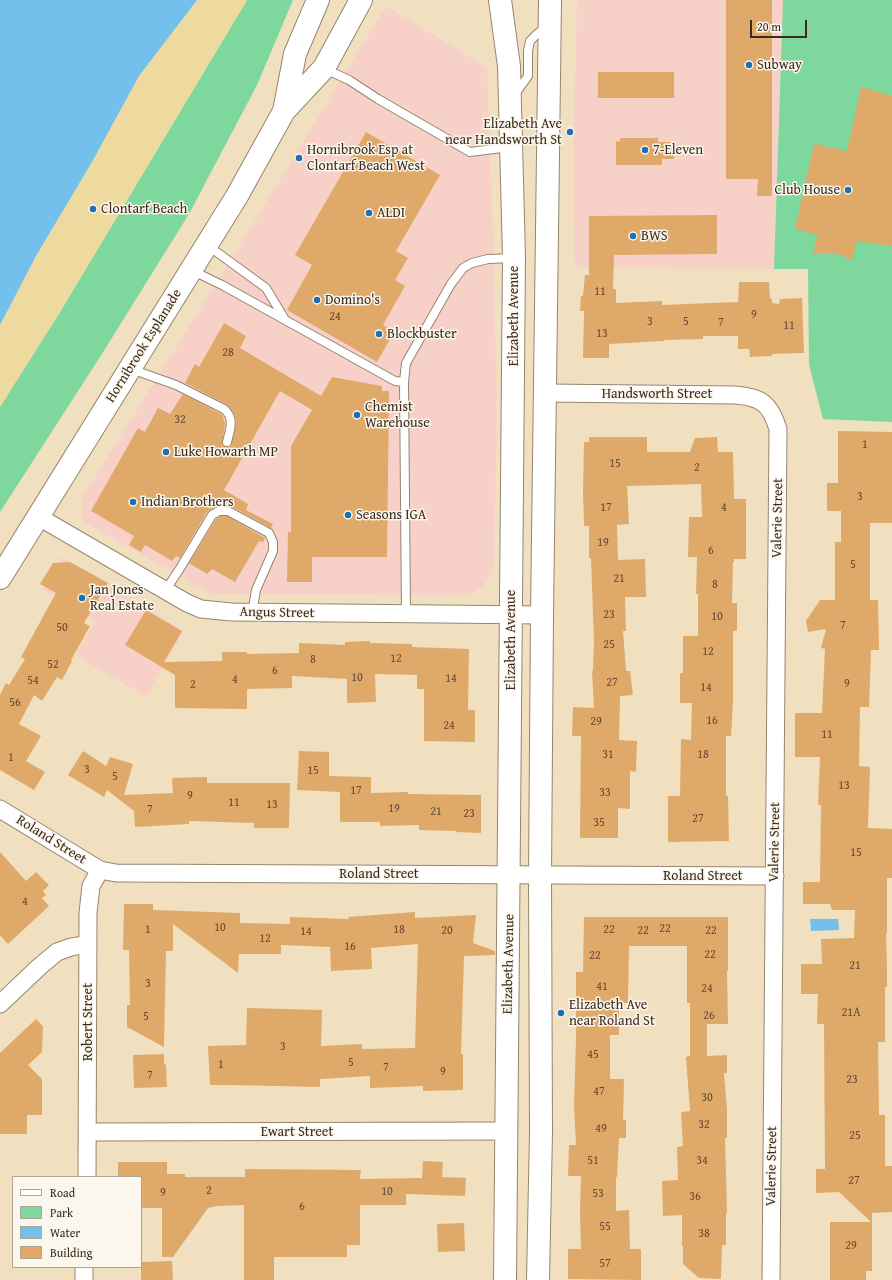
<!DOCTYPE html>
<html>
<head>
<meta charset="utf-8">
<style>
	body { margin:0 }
	#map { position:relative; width:892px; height:1280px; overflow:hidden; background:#f1e0c0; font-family:"Gentium Book Plus",serif }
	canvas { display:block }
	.legend { position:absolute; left:12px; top:1176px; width:130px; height:92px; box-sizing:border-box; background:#fbf7ec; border:1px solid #aea59a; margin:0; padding:5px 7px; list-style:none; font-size:12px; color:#3b2a1e }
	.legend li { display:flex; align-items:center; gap:8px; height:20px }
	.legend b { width:20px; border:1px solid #aea59a }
	.scale { position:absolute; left:750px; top:20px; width:57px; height:18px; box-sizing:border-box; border:2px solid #3b2a1e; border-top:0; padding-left:5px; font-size:12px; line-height:14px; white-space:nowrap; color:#3b2a1e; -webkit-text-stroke:3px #fbf7ec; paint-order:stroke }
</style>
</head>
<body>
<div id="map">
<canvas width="892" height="1280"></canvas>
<ul class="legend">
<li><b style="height:5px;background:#fff"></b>Road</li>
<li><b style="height:11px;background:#7ed89d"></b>Park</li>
<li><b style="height:11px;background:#73c0ed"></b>Water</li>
<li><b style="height:11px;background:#dfa969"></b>Building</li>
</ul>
<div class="scale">20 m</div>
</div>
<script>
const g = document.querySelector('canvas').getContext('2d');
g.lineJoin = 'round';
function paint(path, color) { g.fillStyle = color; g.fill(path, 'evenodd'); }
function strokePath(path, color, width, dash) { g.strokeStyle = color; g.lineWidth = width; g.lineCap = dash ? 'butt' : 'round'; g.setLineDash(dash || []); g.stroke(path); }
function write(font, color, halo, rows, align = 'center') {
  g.font = font + ' "Gentium Book Plus",serif'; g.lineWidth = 3; g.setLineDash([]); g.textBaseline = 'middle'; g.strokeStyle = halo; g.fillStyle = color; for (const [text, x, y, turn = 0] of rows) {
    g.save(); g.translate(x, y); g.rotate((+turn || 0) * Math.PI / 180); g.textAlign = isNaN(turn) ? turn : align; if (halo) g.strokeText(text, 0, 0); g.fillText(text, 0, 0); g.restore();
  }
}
const built = new Path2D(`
	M577 0H783L774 269 575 268 573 162Z
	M386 6 487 67 492 196 497 411 494 568 490 577 482 587 470 595 212 594 92 527 82 520 81 509 83 496 243 240Z
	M61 557 184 631 146 697 75 655 95 621 42 590Z`);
const green = new Path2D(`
	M247 0H293L257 85 189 214 100 357 0 512V407L60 312Z
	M783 0H892V422L823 419 809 365 808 269H774Z`);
const sand = new Path2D(`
	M197 0H247L60 312 0 407V325L36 256 92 162 139 76Z`);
const water = new Path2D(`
	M0 0H197L139 76 92 162 36 256 0 325Z
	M810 919H838L839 930 811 931Z`);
const building = new Path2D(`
	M726 0H772V196H757L758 179H726Z
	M598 72H674V98H598Z
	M861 87 892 96V246L857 241 852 260 835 253H813L818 235 795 229 814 144 847 151Z
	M366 132 440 175 396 251 408 258 395 280 405 286 383 325 394 332 377 362 287 310 312 265 295 255Z
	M620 138H658V142H674V159H662V165H616V141L620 142Z
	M717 215V254L614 255 613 289H616V303L662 301V305L738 302 739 282H769L770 299H772V303L779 304 780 299 802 298 804 353 772 354V356L750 357 749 349H738V336H703V339L664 340V341L609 344V358H583L584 311H580L581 296H583L585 275H589V216Z
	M224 323 246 336 240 348 321 396 332 377 382 386V391H389L387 557H312V582H287L288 531 291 533V446L312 410 280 391 224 490 248 504 246 510 273 524 271 528 231 506H217L207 512 180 558 176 556 172 561 145 545 141 552 129 545 134 536 91 511 138 428 145 432 158 408 170 414 183 394 221 414 223 416 225 424 222 444 226 447 231 446 236 424 235 415 231 409 226 404 185 383 195 364 199 367Z
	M838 431 892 432V523H870V600H878L879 650H871L869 707H860L859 766 870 767 868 828 892 829V878H887V933H886L887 967V987H885V1042H878L879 1115H885V1166H892V1212L872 1213V1271H866V1280H830V1222H871L839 1192 816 1193V1169H825L824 1024H817L818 994H801V964H822L821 939 854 938 855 910H832L830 904H803V882H820L821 805H818L820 757H795V713H822L825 649 821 648 826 629 808 632 806 621 820 600H835V542H841V511H827V483H838Z
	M589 437H647V452H690L695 438 717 437 718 452H733L734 499H746V559H734V562H733L732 603H737V631H733V703L731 736H726V796H728L729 841 668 842V796H680L681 739 691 740 692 703H680V673H683V636H698V594H696L697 557H688L689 517H702L701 484 627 486 629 524 617 525 618 560 645 559 646 597H625L626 631H623L626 671H630L633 695 620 696 619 740 637 741 636 772 630 771V809L618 808V838H580L581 736H572L573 707 594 708 592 671H593L594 642 591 558H589V526H584L583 492 584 442H589Z
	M220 516H227L265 538 263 542 259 541 235 582 212 569 207 574 189 563 216 519Z
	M70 562 108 583 84 623 90 626 71 660 72 661 62 680 57 677 42 701 34 695 19 724 41 736 26 761 45 772 34 790 0 770V695L6 683 9 685 25 659 21 657 56 593 40 584 53 563Z
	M146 610 182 631 164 662 222 661V652H247V654L299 653V643L345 645V642L370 641V643L412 644V647L469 649 468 710H475V742L424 741V689H417V675L375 674 376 702 347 703V679L292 676V688L247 689V709L175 708V675L125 645Z
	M83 751 106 766 110 757 133 764 124 795 173 793 172 778 207 777V783H290L289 828H254V823L189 821V824L135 827 134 811 107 790 104 797 68 775Z
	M299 751 329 752V776L371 777V793L408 792V794L481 795V833L456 832V831L419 830V825L380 826V822H340V792L297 790Z
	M0 852 26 881 36 872 49 885 43 891 46 895 42 898 49 906 8 944 0 935Z
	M124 904H153V910L240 913V923L290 924V917L349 919 348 917 415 912V918L476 915 473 943 495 951V955L464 956 461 1054H463V1090L423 1091V1086L370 1088V1076L320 1079V1087L230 1085H210L208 1046 246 1045 247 1008 322 1010 321 1046 362 1044V1049L415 1048 418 944 371 948 372 969 331 971 330 947 281 945V954H239L238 973 173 924V951H166L164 1047 127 1027V1005H130L129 950H123Z
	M584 917H728V971H727L728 1024H707V1056L727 1055V1073H724L727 1110V1138H725L727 1213H726V1245H722L721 1279 699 1278 683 1264V1246H682V1215L663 1216 662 1181 678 1180 677 1147 683 1146 681 1112 690 1111 686 1057 690 1056V1003H687V946H629L628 1003H619V1035H610V1079H624L623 1120H626V1138H619L617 1177H616V1211L629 1210 630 1249H641V1280L568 1279V1249H581L580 1212 581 1176H568L569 1145H576L574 1105 576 1040V972H583Z
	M36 1019 43 1026 42 1052 28 1065 42 1079V1115H27V1134H0V1053Z
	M164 1054V1064L166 1065 167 1087 134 1088 133 1055Z
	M423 1161 443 1162 442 1177 466 1178 465 1196 406 1194V1205H360V1245H347V1257H274V1280H244V1205L217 1206 208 1208 173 1257H162V1208H141V1177H118V1162H167V1174H185V1177H245V1169L361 1170 360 1179 422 1178Z
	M464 1223 465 1251 438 1252 437 1224Z
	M172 1261 173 1280H141V1262Z`);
const service = new Path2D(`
	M325 69 349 80 378 99 470 152 510 147
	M515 94 528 76V51L530 41 537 34 547 26
	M207 245 266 288 284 318
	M193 271 222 285 395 381 404 382
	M131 369 176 385 224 409C235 418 230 430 227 442
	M165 591 179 570 212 515 219 511H228L269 533 273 542V551L256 590 252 613
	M406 614 404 382 406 363 451 284 463 268 472 263 488 259 514 258`);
const minor = new Path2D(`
	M545 393 735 395C761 397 770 403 778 429L771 1280
	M37 516 187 603 201 609 232 612 542 615
	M0 809 100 870 116 873 775 876
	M0 1004 39 967 57 952 71 947 88 944
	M88 1132 507 1131
	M87 1177 88 913 91 886 100 870
	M84 1280V1267`);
const primary = new Path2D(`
	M284 111 295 54 318 0
	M0 578 237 196 284 111 324 68 361 0`);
const trunk = new Path2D(`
	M500 0 509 66 514 258 505 1280
	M538 1280 541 1132 540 875 542 615 550 0`);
const markers = [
	[749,65,4,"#1f6fb2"],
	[570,132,4,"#1f6fb2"],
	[645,150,4,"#1f6fb2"],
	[299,158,4,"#1f6fb2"],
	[848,190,4,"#1f6fb2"],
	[93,209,4,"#1f6fb2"],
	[369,213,4,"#1f6fb2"],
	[633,236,4,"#1f6fb2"],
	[317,300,4,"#1f6fb2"],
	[379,334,4,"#1f6fb2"],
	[357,415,4,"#1f6fb2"],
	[166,452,4,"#1f6fb2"],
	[133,502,4,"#1f6fb2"],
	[348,515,4,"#1f6fb2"],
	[82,598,4,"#1f6fb2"],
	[561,1013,4,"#1f6fb2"]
];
const numberNames = [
	["11",600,292],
	["9",754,315],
	["24",335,317],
	["3",650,322],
	["5",686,322],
	["7",721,323],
	["11",789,326],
	["13",602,334],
	["28",228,353],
	["32",180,420],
	["1",865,445],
	["15",615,464],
	["2",697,468],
	["3",860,497],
	["17",606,508],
	["4",724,508],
	["19",603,543],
	["6",711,551],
	["5",853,565],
	["21",619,579],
	["8",715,585],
	["23",609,615],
	["10",717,617],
	["7",843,626],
	["50",62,628],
	["25",609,645],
	["12",708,652],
	["12",396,659],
	["8",313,660],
	["52",53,665],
	["6",275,671],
	["10",357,678],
	["14",451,679],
	["4",235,680],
	["54",33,681],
	["27",612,683],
	["9",847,684],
	["2",193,685],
	["14",706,688],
	["56",15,703],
	["16",712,721],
	["29",596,722],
	["24",449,726],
	["11",827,735],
	["31",608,755],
	["18",703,755],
	["1",11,758],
	["3",87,770],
	["15",313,771],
	["5",115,777],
	["13",844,786],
	["17",356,791],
	["33",605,793],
	["9",190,796],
	["11",234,803],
	["13",272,805],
	["19",394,809],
	["7",150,810],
	["21",436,812],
	["23",469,814],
	["27",698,819],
	["35",599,823],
	["15",856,853],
	["4",25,902],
	["10",220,928],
	["22",665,929],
	["1",148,930],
	["18",399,930],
	["22",609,930],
	["20",447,931],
	["22",643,931],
	["22",711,931],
	["14",306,932],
	["12",265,939],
	["16",350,947],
	["22",710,955],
	["22",595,956],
	["21",855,966],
	["3",148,984],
	["41",602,987],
	["24",707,989],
	["21A",851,1013],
	["26",709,1016],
	["5",146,1017],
	["3",283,1047],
	["45",593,1055],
	["5",351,1063],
	["1",221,1065],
	["7",386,1068],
	["9",443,1072],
	["7",150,1076],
	["23",852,1080],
	["47",599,1092],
	["30",707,1098],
	["32",704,1125],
	["49",601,1129],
	["25",855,1136],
	["51",593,1161],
	["34",702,1161],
	["27",854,1181],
	["2",209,1191],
	["10",387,1192],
	["9",163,1193],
	["53",598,1194],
	["36",695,1197],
	["6",302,1207],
	["55",605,1227],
	["38",704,1234],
	["29",851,1246],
	["57",605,1264]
];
const poiNames = [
	["Subway",757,65],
	["Elizabeth Ave",562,124,"right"],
	["near Handsworth St",562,140,"right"],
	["Hornibrook Esp at",307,150],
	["Clontarf Beach West",307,166],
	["7-Eleven",653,150],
	["Club House",840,190,"right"],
	["Clontarf Beach",101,209],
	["ALDI",377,213],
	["BWS",641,236],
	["Domino's",325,300],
	["Blockbuster",387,334],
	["Chemist",365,407],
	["Warehouse",365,423],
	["Luke Howarth MP",174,452],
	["Indian Brothers",141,502],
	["Seasons IGA",356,515],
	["Jan Jones",90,590],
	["Real Estate",90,606],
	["Elizabeth Ave",569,1005],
	["near Roland St",569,1021]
];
const streetNames = [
	["Elizabeth Avenue",514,316,-90],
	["Hornibrook Esplanade",144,346,-58],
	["Handsworth Street",657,394],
	["Valerie Street",778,518,-89],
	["Angus Street",277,613,1],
	["Elizabeth Avenue",511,640,-90],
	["Roland Street",51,840,32],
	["Valerie Street",775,842,-89],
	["Roland Street",379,874],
	["Roland Street",703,876],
	["Elizabeth Avenue",509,964,-89],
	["Robert Street",88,1022,-90],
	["Ewart Street",297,1132],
	["Valerie Street",772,1166,-89]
];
paint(built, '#f7d1c8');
paint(green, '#7ed89d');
paint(sand, '#eeda9e');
paint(water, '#73c0ed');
paint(building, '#dfa969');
strokePath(service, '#96856f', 10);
strokePath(minor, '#96856f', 19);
strokePath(primary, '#96856f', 24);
strokePath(trunk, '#96856f', 24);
strokePath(service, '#fff', 8);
strokePath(minor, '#fff', 17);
strokePath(primary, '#fff', 22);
strokePath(trunk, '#fff', 22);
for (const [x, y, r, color] of markers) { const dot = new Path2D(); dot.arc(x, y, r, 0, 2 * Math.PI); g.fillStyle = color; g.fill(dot); strokePath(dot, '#fbf7ec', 1.5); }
write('12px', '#644a31', null, numberNames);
write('14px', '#3b2a1e', '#fbf7ec', poiNames, 'left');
write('14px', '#3b2a1e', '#fbf7ec', streetNames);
</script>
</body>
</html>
